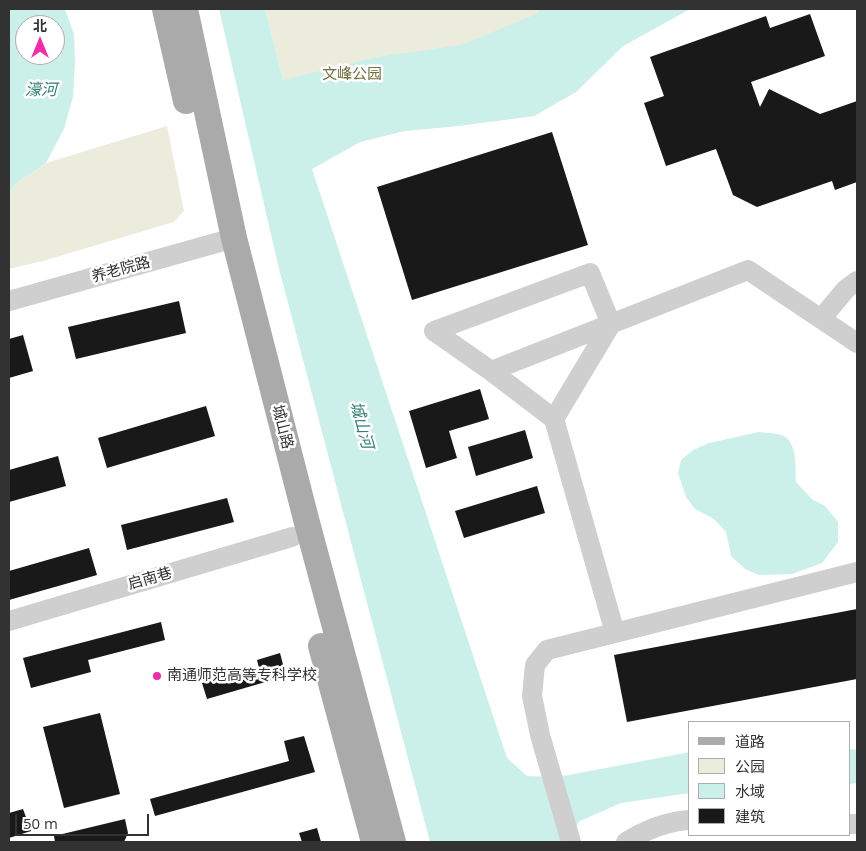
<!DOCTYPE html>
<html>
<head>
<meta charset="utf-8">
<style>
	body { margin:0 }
	#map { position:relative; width:866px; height:851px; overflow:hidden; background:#fff; font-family:"Open Sans","Noto Sans SC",sans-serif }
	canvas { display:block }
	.frame { position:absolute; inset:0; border:10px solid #323232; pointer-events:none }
	.legend { position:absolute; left:688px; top:721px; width:162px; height:115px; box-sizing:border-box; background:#fff; border:1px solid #adadad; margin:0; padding:6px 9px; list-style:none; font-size:15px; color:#323232 }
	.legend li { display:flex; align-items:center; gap:10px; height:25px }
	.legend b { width:25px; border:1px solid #adadad }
	.north { position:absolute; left:15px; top:15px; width:50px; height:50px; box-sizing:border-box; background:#fff; border:1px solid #adadad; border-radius:50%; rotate:0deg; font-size:14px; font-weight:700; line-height:20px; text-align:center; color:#323232 }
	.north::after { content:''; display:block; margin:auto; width:18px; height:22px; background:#f22ba8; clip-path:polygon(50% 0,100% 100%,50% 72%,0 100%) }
	.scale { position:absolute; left:15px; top:814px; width:134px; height:22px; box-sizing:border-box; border:2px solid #323232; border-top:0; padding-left:6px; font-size:15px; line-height:18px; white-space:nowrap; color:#323232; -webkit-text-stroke:4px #fff; paint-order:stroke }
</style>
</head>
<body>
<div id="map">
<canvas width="866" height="851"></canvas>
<div class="frame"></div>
<ul class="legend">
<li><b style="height:6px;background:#aaa"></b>道路</li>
<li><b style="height:14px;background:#ececdd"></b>公园</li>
<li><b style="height:14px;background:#cbf0ea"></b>水域</li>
<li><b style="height:14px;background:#191919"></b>建筑</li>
</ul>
<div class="north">北</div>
<div class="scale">50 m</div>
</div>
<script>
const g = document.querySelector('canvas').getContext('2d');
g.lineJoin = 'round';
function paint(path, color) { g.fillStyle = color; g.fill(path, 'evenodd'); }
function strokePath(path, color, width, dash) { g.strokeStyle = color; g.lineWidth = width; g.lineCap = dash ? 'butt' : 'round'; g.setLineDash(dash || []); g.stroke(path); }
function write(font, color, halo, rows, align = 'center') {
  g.font = font + ' "Open Sans","Noto Sans SC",sans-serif'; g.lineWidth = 5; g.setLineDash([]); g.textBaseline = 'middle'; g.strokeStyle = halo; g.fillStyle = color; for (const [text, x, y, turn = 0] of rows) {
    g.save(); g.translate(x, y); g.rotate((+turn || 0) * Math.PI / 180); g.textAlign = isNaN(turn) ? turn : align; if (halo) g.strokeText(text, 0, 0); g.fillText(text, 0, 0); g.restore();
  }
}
const green = new Path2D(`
	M265 9H690L623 46 576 92 534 116 457 126 404 131 360 142 312 169 283 80Z
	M167 126 184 211 174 222 43 261 9 269V193L17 183 46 163Z`);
const water = new Path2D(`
	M9 9H65L74 34 75 64 73 97 64 129 46 163 17 183 9 193ZM25 25H55V55H25Z
	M219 9H265L283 80 377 57 461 45 536 14 541 9H690L623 46 576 92 534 116 457 126 404 131 360 142 312 169 507 758 527 776 558 777 690 752V793L621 803 580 821 563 842H430L278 265Z
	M759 432C766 433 778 433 784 436 798 445 795 467 796 482L813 500 824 505 838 522V542L822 563 792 574 759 575 745 569 731 556 726 532 714 519 695 509 686 497 678 473 681 460 693 450 709 443Z
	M850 749 857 750V783L850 784Z`);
const building = new Path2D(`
	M810 14 825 56 751 82 760 107 769 89 820 114 857 101V182L835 190 832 181 757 207 733 195 716 149 666 166 644 103 664 96 650 57 766 16 770 28Z
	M552 132 588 245 412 300 377 187Z
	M179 301 186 333 76 359 68 327Z
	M23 335 33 371 9 378V339Z
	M480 389 489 419 449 431 457 458 426 468 409 411Z
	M206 406 215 436 107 468 98 438Z
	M525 430 533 458 476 476 468 447Z
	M58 456 66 486 9 502V470Z
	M537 486 545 513 464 538 455 511Z
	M227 498 234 522 127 550 121 525Z
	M89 548 97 575 9 600V571Z
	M857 609V679L627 722 614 655Z
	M161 622 165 640 88 660 91 672 31 688 23 658Z
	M280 653 286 676 207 699 202 683 259 668 257 660Z
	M100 713 120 794 64 808 43 727Z
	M304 736 315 772 155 816 150 799 289 761 284 741Z
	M23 809 31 831 9 838V813Z
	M125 819 128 833 124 842H55L54 836Z
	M317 828 321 842H302L299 833Z`);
const minor = new Path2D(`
	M9 301 234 238
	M821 319 846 289 857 281
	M434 331 491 371 554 419 615 633
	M434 331 590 273 611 324 554 419
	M491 371 748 270 857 343
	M9 621 292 537
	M850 824H857
	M571 842 540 735 532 696 535 665 547 650 857 572
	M626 842C644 831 668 821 690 820`);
const major = new Path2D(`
	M165 9 186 101
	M185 9 234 238 306 519 393 842
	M321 646 374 842`);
const markers = [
	[157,676,5,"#f22ba8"]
];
const parkNames = [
	["文峰公园",352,75]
];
const streetNames = [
	["养老院路",121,270,-15],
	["城山路",282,427,76],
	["启南巷",150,579,-16]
];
const poiNames = [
	["南通师范高等专科学校",167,676]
];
const waterNames = [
	["濠河",41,90],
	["城山河",361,425,75]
];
paint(green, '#ececdd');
paint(water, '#cbf0ea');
paint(building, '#191919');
strokePath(minor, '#cfcfcf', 20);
strokePath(major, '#aaa', 26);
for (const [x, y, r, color] of markers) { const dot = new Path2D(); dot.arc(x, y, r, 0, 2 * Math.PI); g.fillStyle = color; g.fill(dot); strokePath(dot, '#fff', 2); }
write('15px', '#72713b', '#fff', parkNames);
write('15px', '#323232', '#fff', streetNames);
write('15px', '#323232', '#fff', poiNames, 'left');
write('italic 16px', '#308073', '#fff', waterNames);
</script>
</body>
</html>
